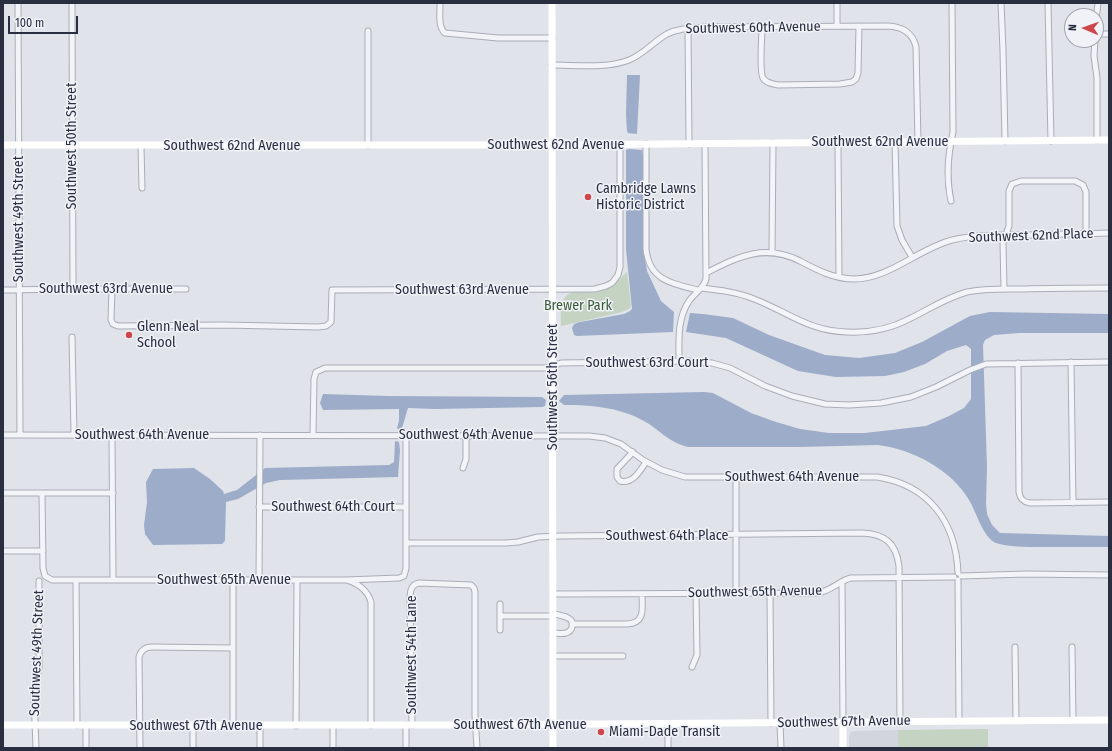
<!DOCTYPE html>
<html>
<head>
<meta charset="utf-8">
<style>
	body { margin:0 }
	#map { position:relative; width:1112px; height:751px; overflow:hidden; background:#e0e3e9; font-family:"Fira Sans Condensed",sans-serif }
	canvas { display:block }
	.frame { position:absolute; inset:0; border:4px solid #292f41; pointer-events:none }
	.north { position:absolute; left:1064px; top:8px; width:40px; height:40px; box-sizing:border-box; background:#f0f2f7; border:1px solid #a0a4ae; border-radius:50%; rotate:272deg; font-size:11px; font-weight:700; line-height:16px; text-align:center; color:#292f41 }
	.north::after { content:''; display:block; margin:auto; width:14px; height:18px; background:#cd474a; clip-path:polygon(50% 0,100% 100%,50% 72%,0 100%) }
	.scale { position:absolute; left:8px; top:16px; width:70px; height:18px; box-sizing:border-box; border:2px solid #292f41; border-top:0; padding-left:5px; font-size:12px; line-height:14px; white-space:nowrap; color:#292f41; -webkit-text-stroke:3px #f0f2f7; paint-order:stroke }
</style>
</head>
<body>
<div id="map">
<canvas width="1112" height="751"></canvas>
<div class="frame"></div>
<div class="north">N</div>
<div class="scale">100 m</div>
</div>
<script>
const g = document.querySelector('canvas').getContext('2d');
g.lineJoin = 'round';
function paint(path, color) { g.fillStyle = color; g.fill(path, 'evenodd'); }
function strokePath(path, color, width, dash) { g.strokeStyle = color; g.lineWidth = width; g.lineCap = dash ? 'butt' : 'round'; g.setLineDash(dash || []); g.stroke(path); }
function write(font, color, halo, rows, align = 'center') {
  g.font = font + ' "Fira Sans Condensed",sans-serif'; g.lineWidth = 3; g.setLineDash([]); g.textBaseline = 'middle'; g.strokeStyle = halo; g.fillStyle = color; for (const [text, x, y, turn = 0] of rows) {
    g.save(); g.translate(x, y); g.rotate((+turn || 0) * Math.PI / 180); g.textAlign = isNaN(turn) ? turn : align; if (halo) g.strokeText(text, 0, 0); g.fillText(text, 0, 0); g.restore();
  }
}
const built = new Path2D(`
	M898 730V748H849V736L851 732 855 731Z`);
const green = new Path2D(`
	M627 272 631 306 629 309 622 312 561 326C561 319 560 311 562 304 566 285 591 294 605 289 613 286 621 278 627 272Z
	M988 729V748H898V730Z`);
const water = new Path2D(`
	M627 75H640L637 134 628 133 627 131 626 115Z
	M629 149 642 150 643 155V249L647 271 661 301 674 312 673 332 577 336 574 335 572 328 574 324 580 322 624 314 630 311 632 309 626 249V150Z
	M990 312 1109 314V333H1019L994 335 985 340 983 345 987 467 986 503 987 514 992 525 1000 533 1109 536V547C1086 547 1062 547 1039 547 1027 547 1007 547 996 543 983 538 976 511 969 500 952 470 912 449 878 445L799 447H689C668 443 660 429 642 420 618 407 591 405 564 405L559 401 564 395 704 392 713 393 751 413 776 422 800 429 829 433H865L926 426 949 416 964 408 971 399V349L966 345 947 351 925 364 904 372 885 376 836 377 798 371 726 338 686 332 690 313 703 314 733 318 769 335 825 355 859 358 895 353 922 342 970 316Z
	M323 394 388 396 542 397 546 400 545 406 542 407 435 409 408 408 402 428 399 430 397 428 399 421V409L323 410 320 403Z
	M395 441 399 442 400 450 398 477 280 480 266 483 238 499 226 502 225 541 222 544 153 545 145 534 144 525 147 502 146 482 153 469 194 468 210 479 223 491 224 494 237 490 265 468 389 465 394 462Z`);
const street = new Path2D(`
	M18 3 20 435
	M72 3 73 289
	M837 3V26
	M1001 3 1003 51 1005 141
	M1048 3 1051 141
	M440 5C440 14 438 27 445 33L498 38H552
	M1096 20 1098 3
	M762 27C762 37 759 71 763 78 766 83 772 84 778 85L840 84 852 82 856 79 858 73 859 26
	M688 28 689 144
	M368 31V145
	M1096 34H1109
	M1095 40 1094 56 1097 78V140
	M552 65C576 65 607 69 629 60 644 54 653 42 667 34 679 28 693 28 706 27L889 26C902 27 913 33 916 47L918 142
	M895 142 897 226 902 240 912 257
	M838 143 839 277
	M646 144V249C649 280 672 284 698 290
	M141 146 142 188
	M951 201C946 178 948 154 953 132L952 3
	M772 253 773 143
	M706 273C738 257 764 243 800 261 817 270 834 279 854 279 889 279 918 249 952 240 977 234 1004 235 1030 235 1056 234 1083 234 1109 233
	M701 288C719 290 737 292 754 299 788 312 808 331 847 332 869 333 890 329 909 319 928 310 945 298 967 292 985 288 1005 289 1024 289 1052 288 1081 288 1109 288
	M112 289 111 320 113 324 118 326 224 325 318 327 326 326 331 322 332 290 595 289 606 286 612 283 618 275 620 267V145
	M1004 289 1003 243 1009 226V191L1012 184 1021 181H1075L1083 185 1086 192V234
	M3 290 70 289H186
	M72 337 74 435
	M679 361C679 341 677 319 689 301 694 294 704 288 706 279L705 144
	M1071 362 1073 503
	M1018 363 1019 492C1020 499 1023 502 1030 503L1109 502
	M3 435 589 436 605 438 621 444 643 460 662 470 685 477H877C929 485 956 522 958 573
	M112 435 113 580
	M313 435 314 379 316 372 325 368H546L561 363 688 361 712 363 730 368 765 386 792 396 825 404 849 405 881 403 911 397 936 387 970 370 986 364 1109 362
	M633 452 617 469V477L620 481C633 484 640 471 646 462
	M463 468 466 459V435
	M736 477V593
	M3 493H113
	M42 493 43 568 45 576 52 580H346L399 578 404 576 406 568V435
	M259 507H406
	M406 543H506L518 542 538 537 561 536 862 533C885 534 896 543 899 566L900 722
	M3 551H43
	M961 576 1026 574 1109 575
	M76 580 77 725
	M233 580V726
	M259 580 260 435
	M347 580C358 583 368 591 371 602V725
	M958 580 959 721
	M842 582 843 722
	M770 593 771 723
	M553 594 816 593C831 592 838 581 851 578L954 577
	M553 613C558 616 564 615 568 618 575 621 573 631 566 633 562 634 557 633 553 633
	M500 616H553
	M572 624H627C646 623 642 608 642 594
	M500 630V604
	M1015 647 1016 720
	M1072 647 1073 720
	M553 656H623
	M692 667 697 655 696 593
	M780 723 781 748
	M668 724V748
	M86 725V748
	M406 725V748
	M412 725 410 600C410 593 410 585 419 583L471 585 474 588 475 592V715L477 748
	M193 726V748
	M260 726V748
	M296 726 297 580
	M333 726V748
	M36 748 34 694 39 667V581
	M140 748 139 657C141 650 145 647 152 647L233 648`);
const secondary = new Path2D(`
	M552 3 553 748
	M3 145H552L1109 140
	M843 722V748
	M3 725H476L1109 720`);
const markers = [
	[588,197,4,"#cd474a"],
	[129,335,4,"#cd474a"],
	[601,732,4,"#cd474a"]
];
const streetNames = [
	["Southwest 60th Avenue",753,28,-1],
	["Southwest 62nd Avenue",880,142],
	["Southwest 62nd Avenue",556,145],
	["Southwest 50th Street",72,146,-90],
	["Southwest 62nd Avenue",232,146],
	["Southwest 49th Street",19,219,-90],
	["Southwest 62nd Place",1031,236,-2],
	["Southwest 63rd Avenue",106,289],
	["Southwest 63rd Avenue",462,290],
	["Southwest 63rd Court",647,363],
	["Southwest 56th Street",553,387,-90],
	["Southwest 64th Avenue",142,435],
	["Southwest 64th Avenue",466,435],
	["Southwest 64th Avenue",792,477],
	["Southwest 64th Court",333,507],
	["Southwest 64th Place",667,536],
	["Southwest 65th Avenue",224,580],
	["Southwest 65th Avenue",755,592,-1],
	["Southwest 49th Street",37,653,-88],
	["Southwest 54th Lane",412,655,-90],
	["Southwest 67th Avenue",844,722,-1],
	["Southwest 67th Avenue",520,725],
	["Southwest 67th Avenue",196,726]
];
const poiNames = [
	["Cambridge Lawns",596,189],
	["Historic District",596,205],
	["Glenn Neal",137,327],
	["School",137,343],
	["Miami-Dade Transit",609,732]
];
const parkNames = [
	["Brewer Park",578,306]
];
paint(built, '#d3d5de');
paint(green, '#c4d3c2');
paint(water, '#9cacc9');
strokePath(street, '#a9adb7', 7);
strokePath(street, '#f3f4f7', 5);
strokePath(secondary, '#fff', 7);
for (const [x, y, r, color] of markers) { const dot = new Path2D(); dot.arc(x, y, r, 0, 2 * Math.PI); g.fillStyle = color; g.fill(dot); strokePath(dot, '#f0f2f7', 1.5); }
write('14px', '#292f41', '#f0f2f7', streetNames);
write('14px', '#292f41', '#f0f2f7', poiNames, 'left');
write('14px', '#395c37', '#f0f2f7', parkNames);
</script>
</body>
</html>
